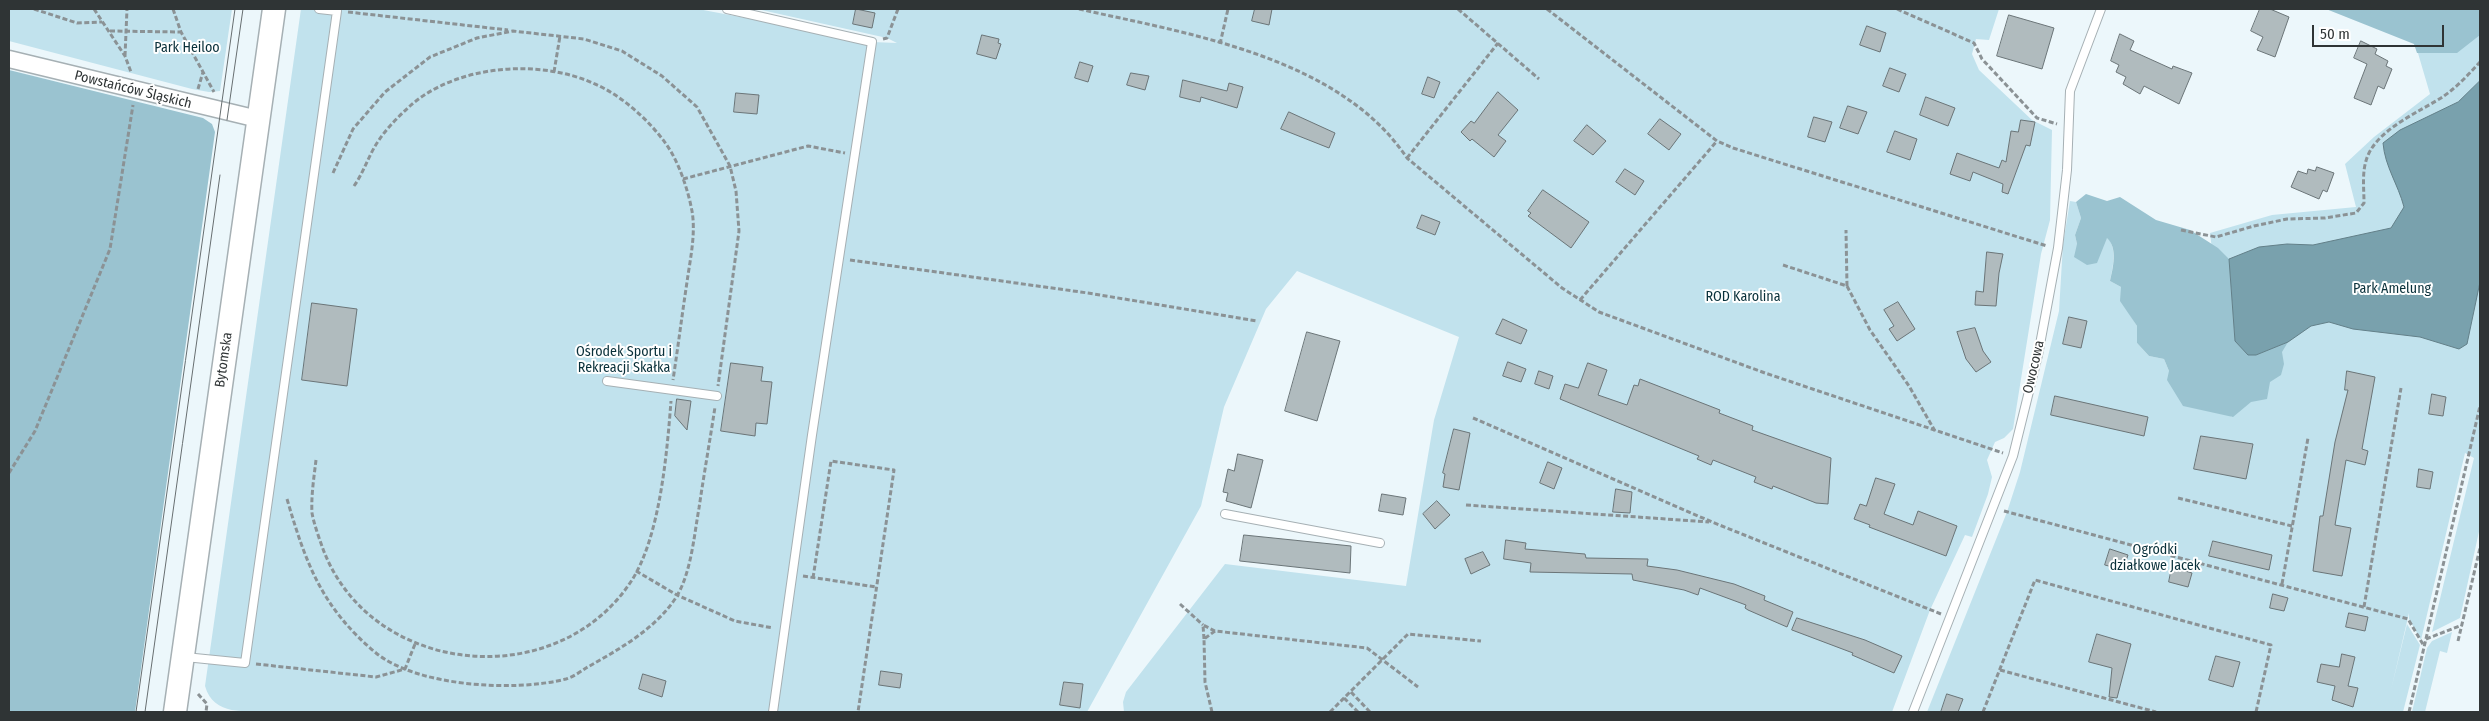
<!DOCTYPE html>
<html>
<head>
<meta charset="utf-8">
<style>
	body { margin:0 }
	#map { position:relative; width:2489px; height:721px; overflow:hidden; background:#ecf7fb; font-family:"Fira Sans Condensed",sans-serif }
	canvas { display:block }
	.frame { position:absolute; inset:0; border:10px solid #2f3435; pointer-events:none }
	.scale { position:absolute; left:2312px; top:25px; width:132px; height:22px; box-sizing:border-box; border:2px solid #2f3435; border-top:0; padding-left:6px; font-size:15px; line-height:18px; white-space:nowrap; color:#2f3435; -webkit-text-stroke:4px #fff; paint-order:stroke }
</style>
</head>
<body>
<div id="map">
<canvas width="2489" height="721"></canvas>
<div class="frame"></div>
<div class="scale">50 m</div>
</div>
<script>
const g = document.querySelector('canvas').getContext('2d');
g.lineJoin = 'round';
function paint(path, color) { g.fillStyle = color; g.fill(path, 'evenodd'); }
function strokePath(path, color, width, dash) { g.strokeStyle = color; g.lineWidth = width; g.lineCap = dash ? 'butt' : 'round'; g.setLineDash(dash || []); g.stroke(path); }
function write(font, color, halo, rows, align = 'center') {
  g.font = font + ' "Fira Sans Condensed",sans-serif'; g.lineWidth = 4; g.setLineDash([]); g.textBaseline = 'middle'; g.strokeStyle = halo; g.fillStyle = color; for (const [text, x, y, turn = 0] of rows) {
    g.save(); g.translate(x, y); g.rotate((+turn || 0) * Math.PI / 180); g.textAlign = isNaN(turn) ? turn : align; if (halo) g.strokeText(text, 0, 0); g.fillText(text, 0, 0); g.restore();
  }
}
const green = new Path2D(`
	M9 9H232L220 91 209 92 192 89 9 41Z
	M301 9H698L872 42 897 43 887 38 757 9H1999L1989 40 1976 39 1972 54 1979 70 2032 120 2052 130 2050 220 2041 254 2013 429 2004 438 1995 442 1987 460 1992 477 1988 494 1972 537 1965 535 1930 610 1892 712H1124L1123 702 1126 692 1225 564 1406 586 1434 420 1459 337 1297 271 1266 309 1224 407 1201 506 1087 712H271C245 710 214 717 205 686Z
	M2480 9V527L2460 618 2432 632 2474 458 2465 453 2421 640 2409 619V613L2391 690 2407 624 2420 645 2403 712H1927L2007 512 2020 472 2059 311 2063 244 2070 201 2076 202 2081 218 2075 235 2077 244 2108 238C2117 249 2113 267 2110 281L2121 287 2130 315 2137 326V343L2149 356 2164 359 2169 371 2232 417 2210 233 2272 215 2356 207 2345 164 2374 137 2430 94 2415 43Z
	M2452 632 2447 653 2440 651 2425 712H2412L2427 648 2432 641Z`);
const forest = new Path2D(`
	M2326 9H2480V35L2457 53H2417L2414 44Z
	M9 70 203 118 212 124 215 132 135 712H9Z
	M2086 194 2107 201 2120 197 2156 220 2190 230 2218 248 2229 259 2235 341 2248 355H2256L2288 342 2282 352 2284 364 2281 375 2270 382 2267 399 2251 402 2233 417 2183 406 2167 380 2169 371 2164 359 2149 356 2137 343V326L2120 301 2121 287 2110 281C2113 268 2118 248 2107 238L2097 263 2087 265 2074 257 2077 244 2075 235 2081 218 2076 202Z`);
const water = new Path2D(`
	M2480 81V282L2467 344 2459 349 2420 337 2353 329 2329 322 2311 326 2288 342 2256 355H2248L2235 341 2229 259 2259 247 2287 244 2313 245 2391 228 2404 207C2398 184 2385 167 2383 143L2400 130 2458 102Z`);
const building = new Path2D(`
	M856 9 875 13 872 28 853 24Z
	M1255 9H1272L1269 25 1252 21Z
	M2260 9H2270L2289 17 2275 57 2257 50 2263 37 2251 31Z
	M2009 15 2054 28 2042 69 1997 56Z
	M1867 26 1886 33 1880 52 1860 45Z
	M2120 34 2134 41 2130 50 2172 69 2173 66 2192 73 2179 104 2144 86 2140 94 2123 84 2126 77 2116 72 2119 65 2111 61Z
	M982 35 999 39 998 43 1001 44 996 59 977 54Z
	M2361 41 2377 49 2375 54 2388 61 2386 66 2392 69 2384 89 2378 86 2371 105 2354 98 2367 64 2354 58Z
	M1080 62 1093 66 1088 82 1075 78Z
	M1890 68 1906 74 1899 92 1883 86Z
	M1131 73 1149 76 1145 90 1127 85Z
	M1428 77 1440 82 1434 98 1422 94Z
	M1183 80 1227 91 1229 83 1243 87 1237 108 1201 97 1200 102 1180 97Z
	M1498 92 1518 110 1498 135 1506 141 1494 157 1472 139 1470 141 1461 132 1471 121 1474 123Z
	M736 93 759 95 757 114 734 112Z
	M1926 97 1955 108 1948 126 1920 115Z
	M1848 106 1867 112 1858 134 1840 128Z
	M1289 112 1335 133 1329 148 1281 129Z
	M1814 117 1832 122 1825 142 1808 137Z
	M1660 119 1681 134 1669 150 1648 134Z
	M2021 120 2035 122 2030 146 2026 145 2008 194 2002 192 2003 184 1973 172 1970 181 1950 174 1957 153 1999 168 2002 160 2006 162 2011 131 2018 132Z
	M1587 125 1606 141 1593 155 1574 141Z
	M1895 131 1917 139 1910 160 1887 152Z
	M2317 167 2334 173 2327 192 2323 190 2319 199 2291 187 2298 171 2307 174 2308 169 2315 171Z
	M1625 169 1644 181 1635 195 1616 182Z
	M1543 190 1589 222 1571 248 1528 216 1531 213 1528 211Z
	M1422 215 1440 222 1435 235 1417 228Z
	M1987 252 2003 254 1999 273 1996 306 1975 305 1976 291 1983 292Z
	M1898 302 1915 329 1897 341 1889 329 1894 326 1884 310Z
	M312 303 357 309 347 386 302 380Z
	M2069 317 2087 321 2081 348 2063 344Z
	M1503 319 1527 330 1521 344 1496 334Z
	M1975 328 1983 351 1991 362 1976 372 1966 359 1957 332Z
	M1307 332 1340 341 1317 421 1285 411Z
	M1508 362 1526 369 1521 382 1503 376Z
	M731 363 763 367 761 381 772 382 767 424 756 423 755 436 721 431Z
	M1588 363 1607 370 1598 395 1627 405 1634 385 1638 386 1640 379 1720 410 1719 413 1753 426 1752 430 1831 458 1828 504 1816 503 1773 486 1772 489 1754 482 1756 477 1713 460 1711 465 1697 459 1699 456 1560 399 1565 384 1578 388Z
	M1539 371 1553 376 1549 389 1535 384Z
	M2347 371 2375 377 2362 449 2368 451 2365 465 2346 460 2335 525 2351 528 2342 576 2313 571 2320 516H2323L2335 442 2348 390H2345Z
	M2432 394 2446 397 2443 416 2429 414Z
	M2055 396 2148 417 2144 436 2051 415Z
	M677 399 691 401 687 430 675 416Z
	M1454 429 1470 433 1459 490 1443 487 1445 474 1443 473Z
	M2201 436 2253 444 2246 479 2194 469Z
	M1238 454 1263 460 1251 508 1226 501 1228 493 1223 492 1228 469 1234 471Z
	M1548 462 1562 468 1554 489 1540 483Z
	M2419 469 2433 472 2430 489 2417 487Z
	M1876 478 1895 484 1884 514 1913 525 1918 511 1957 526 1946 556 1869 527 1870 525 1854 519 1860 504 1866 506Z
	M1616 489 1632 492 1630 513 1613 512Z
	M1382 494 1406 498 1403 515 1379 511Z
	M1437 501 1450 515 1435 529 1423 514Z
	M1244 535 1351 546 1350 573 1240 561Z
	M1506 540 1526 543 1525 549 1585 554 1586 558 1648 559 1647 566 1677 570 1734 584 1765 596 1764 600 1793 612 1787 627 1748 610 1745 608 1746 605 1700 588 1698 595 1684 590 1633 580 1632 574 1530 572 1531 563 1504 559Z
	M2213 541 2272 555 2269 570 2209 556Z
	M2110 549 2128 555 2123 570 2105 565Z
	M1483 552 1490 565 1471 574 1465 559Z
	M2172 567 2192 573 2188 587 2169 582Z
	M2273 594 2288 598 2284 611 2270 608Z
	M2349 613 2368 617 2365 631 2346 627Z
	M1797 618 1865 640 1902 656 1894 673 1852 655 1853 653 1792 630Z
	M2097 634 2131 644 2117 698 2109 697 2112 668 2089 662Z
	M2342 654 2355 657 2348 686 2358 688 2353 707 2332 700 2335 686 2317 682 2321 664 2339 667Z
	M2216 656 2240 662 2233 687 2209 680Z
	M881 671 902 674 900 688 879 685Z
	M643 674 666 681 662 697 639 689Z
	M1064 682 1083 684 1080 708 1060 705Z
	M1947 694 1963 699 1958 712H1941Z`);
const path = new Path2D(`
	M34 9 77 23 102 22
	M94 9 125 56 131 72
	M173 9 181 32 214 92
	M1079 9C1190 34 1339 57 1407 158L1562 288 1599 312 1765 373 2003 453
	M1458 9 1539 79
	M1547 9 1717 141 1733 148 2047 246
	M1897 9 1974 43 1982 59 2037 118 2057 124
	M348 12 508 30
	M110 31 181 32
	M883 39 887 38 898 9
	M1220 44 1228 9
	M125 56 127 9
	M554 72 560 36
	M198 89 203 72
	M1407 158 1498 43
	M333 173 353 129 385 92 430 57 477 38 513 31 584 39 622 51 662 76 697 107 730 166 736 191 739 231 718 386
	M683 179 808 146 845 153
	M354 186C364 172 369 154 379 140 387 128 399 116 410 106 456 65 539 58 595 84 621 95 650 121 666 144 679 162 688 190 692 211 696 234 690 260 687 282 682 315 678 347 673 380
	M2181 230 2216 237 2254 226 2287 219 2325 218 2356 213 2364 203C2364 189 2362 174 2366 161 2374 130 2420 112 2444 96 2458 86 2469 74 2480 62
	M850 260 1088 293 1257 321
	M1783 265 1847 286 1846 230
	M1847 286 1870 330 1909 386 1935 431
	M1580 300 1717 141
	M1473 418 1712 522 1941 614
	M316 460C314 477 311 496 312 513 314 524 319 538 323 549 371 677 558 695 632 580 660 536 667 453 671 401
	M9 473 35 431 110 249 133 105
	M2178 498 2292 526
	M287 499C306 564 322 608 376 653 418 687 516 692 566 679 573 677 580 672 586 668 618 650 654 630 675 599 691 575 694 536 699 508 704 474 710 440 715 407
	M1466 505 1709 522
	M2004 511 2408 619 2424 646
	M636 571 677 595 735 621 773 628
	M803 576 876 587
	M813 578 831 461 894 470 858 712
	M2282 584 2308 438
	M1180 604 1203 625
	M2364 607 2401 388
	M1204 639 1203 625 1215 631
	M2426 639 2462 625
	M2458 641 2480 548
	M256 664 376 677 405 669 415 644
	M2000 670 2156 712
	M1351 692 1370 712
	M198 694 207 704 206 712
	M1344 698 1358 712
	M1212 712 1205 682 1204 639 1215 631 1367 648 1418 687
	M1330 712 1408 634 1481 641
	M1983 712 2035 580 2271 645 2256 712
	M2409 712 2480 406`);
const lane = new Path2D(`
	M727 9 872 42 812 435 773 712
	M607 381 717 396
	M1225 514 1380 543
	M185 657 245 663 337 11 319 9
	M1913 712 2013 456 2038 355 2058 248 2067 170 2070 91 2101 9`);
const street = new Path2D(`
	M9 59 258 119`);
const secondary = new Path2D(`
	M175 712 274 9`);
const tram = new Path2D(`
	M227 120 243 9
	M136 712 235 9
	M145 712 220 175`);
const parkNames = [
	["Park Heiloo",187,48],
	["Park Amelung",2392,289],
	["ROD Karolina",1743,297],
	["Ośrodek Sportu i",624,352],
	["Rekreacji Skałka",624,368],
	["Ogródki",2155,550],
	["działkowe Jacek",2155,566]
];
const streetNames = [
	["Powstańców Śląskich",133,90,14],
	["Bytomska",224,360,-82],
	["Owocowa",2034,367,-77]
];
paint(green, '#c1e2ed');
paint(forest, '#9ac3d0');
paint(water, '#79a1ad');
strokePath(water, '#638089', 1);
paint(building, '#b0bbbe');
strokePath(building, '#6b7578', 1);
strokePath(lane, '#a6b0b4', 10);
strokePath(street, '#a6b0b4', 19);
strokePath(secondary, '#a6b0b4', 25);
strokePath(path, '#8b9295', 3, [5, 2.5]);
strokePath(lane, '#fff', 8);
strokePath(street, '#fff', 16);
strokePath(secondary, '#fff', 22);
strokePath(tram, '#676e70', 1);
write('14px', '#09303a', '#fff', parkNames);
write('14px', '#2f3435', '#fff', streetNames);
</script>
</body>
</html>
